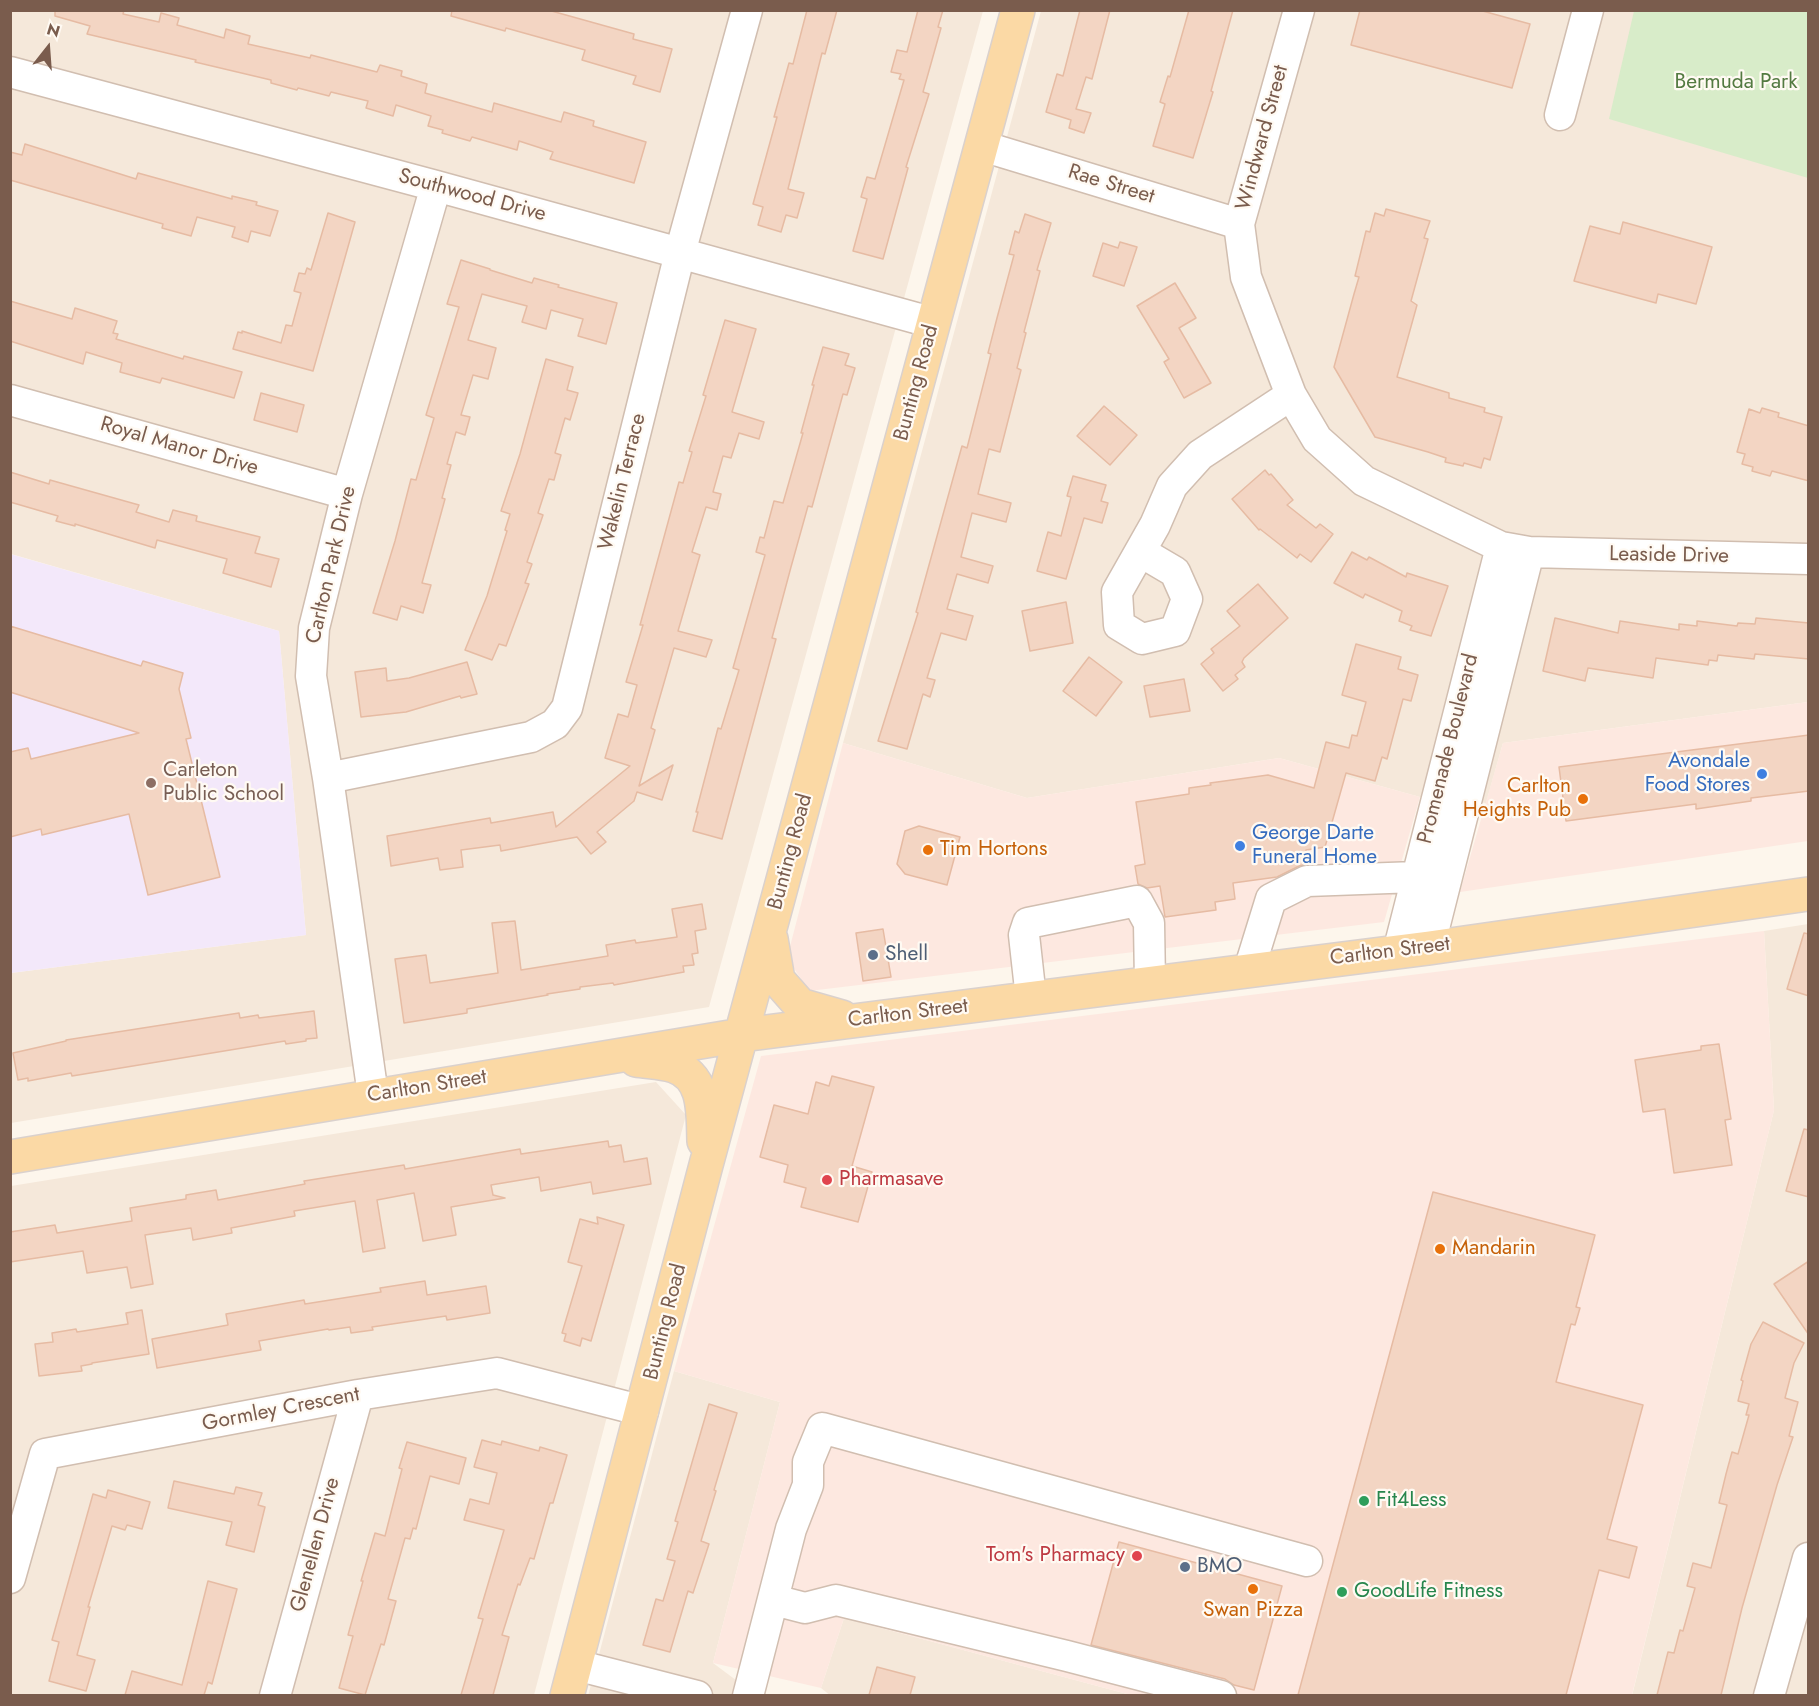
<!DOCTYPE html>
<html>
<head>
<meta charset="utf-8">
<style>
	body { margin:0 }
	#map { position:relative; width:1819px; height:1706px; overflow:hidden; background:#fdf6ec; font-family:Jost,sans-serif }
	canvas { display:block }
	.frame { position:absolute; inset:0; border:12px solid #7a5c4d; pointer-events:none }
	.north { position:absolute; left:18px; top:18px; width:60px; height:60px; -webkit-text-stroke:4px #fffaf3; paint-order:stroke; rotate:17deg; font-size:16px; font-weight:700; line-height:24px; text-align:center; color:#7a5c4d }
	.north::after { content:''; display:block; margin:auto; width:21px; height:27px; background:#7a5c4d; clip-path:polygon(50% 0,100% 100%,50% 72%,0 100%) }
</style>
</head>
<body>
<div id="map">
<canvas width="1819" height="1706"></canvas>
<div class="frame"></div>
<div class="north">N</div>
</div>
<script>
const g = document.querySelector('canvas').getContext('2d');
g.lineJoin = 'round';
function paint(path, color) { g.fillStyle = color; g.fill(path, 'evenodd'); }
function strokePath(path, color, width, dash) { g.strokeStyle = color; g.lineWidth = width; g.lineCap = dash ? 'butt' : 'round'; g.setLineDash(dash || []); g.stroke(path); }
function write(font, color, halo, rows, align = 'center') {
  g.font = font + ' Jost,sans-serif'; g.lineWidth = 4.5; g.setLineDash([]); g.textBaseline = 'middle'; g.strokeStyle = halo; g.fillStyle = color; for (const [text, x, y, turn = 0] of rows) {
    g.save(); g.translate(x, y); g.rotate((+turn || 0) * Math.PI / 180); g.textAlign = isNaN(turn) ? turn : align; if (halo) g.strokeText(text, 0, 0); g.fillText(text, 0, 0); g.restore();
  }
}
const residential = new Path2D(`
	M11 11H983L709 1007 11 1123V973L306 935 279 631 11 554Z
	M1041 11H1808V702L1503 743 1486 803 1420 797 1279 758 1027 798 843 743Z
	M1808 924V1695L1632 1696 1774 1110 1764 931Z
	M656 1082 686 1115 534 1695 11 1696V1186Z
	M674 1371 780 1402 713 1663 756 1695 588 1696Z
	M844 1618 1131 1695 831 1696 821 1688Z`);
const commercial = new Path2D(`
	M1808 702V841L1460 892 1503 743Z
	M843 743 1027 798 1279 758 1420 797 1384 922 809 991 787 958Z
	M1764 931 1774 1110 1632 1695H1131L844 1618 821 1688 713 1663 780 1402 674 1371 761 1056Z`);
const education = new Path2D(`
	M10 554 279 631 306 935 11 973Z`);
const green = new Path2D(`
	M1634 11H1808V178L1609 119Z`);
const building = new Path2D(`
	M55 10H124L123 14 159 22 161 13 179 18 177 25 224 38 226 29 250 36 248 44 310 58 311 55 377 72 380 65 402 71 401 76 427 84 425 93 492 112 494 103 561 122 564 112 594 121 593 126 646 142 634 183 550 159 553 152 519 141 517 150 472 137 470 141 442 133 443 130 428 126 431 116 396 105 393 116 366 108 368 101 331 92 329 96 298 88 297 90 271 83V80L195 62 196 60 87 34 90 26 55 16Z
	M452 10H548L634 34 633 39 672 49 660 92 633 84 636 76 582 60 585 50 506 28 505 31 451 16Z
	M807 10H837L825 54 822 53 788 189 804 193 797 218 786 215 781 232 758 225 763 207 753 204 777 117H774L789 63 793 64Z
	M918 10H943L938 27 941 28 923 92 929 94 906 167 908 168 883 259 853 251 867 199 861 197 867 177 875 179 904 80 899 79 901 74 891 72 897 50 907 52Z
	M1080 10H1110L1092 79 1086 77 1076 109 1091 113 1084 133 1069 128 1071 120 1046 112 1057 74 1063 76Z
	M1189 10H1233L1211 91 1213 92 1193 158 1153 146 1165 104 1160 102 1168 76 1170 77Z
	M1360 10H1479L1530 24 1512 88 1351 45Z
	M25 144 136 179 138 173 232 199V196L257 202 256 205 278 211 270 236 251 231 248 242 232 237 235 227 197 217 191 236 162 228 163 224 10 180V152L22 155Z
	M1386 209 1430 221 1424 238 1428 239 1411 301 1417 305 1397 377 1449 393V398L1485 408 1484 412 1502 417 1490 460 1484 458 1481 468 1464 463 1463 466 1445 462 1446 458 1428 452 1375 437 1334 367 1354 294 1359 277 1355 276 1366 231 1370 232 1375 213 1384 216Z
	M328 213 355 222 313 371 233 349 238 332 242 333V331L281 343 286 325 292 326 301 293 294 291 299 273 305 274 307 268 311 270Z
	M1025 214 1051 223 1037 270 1040 271 1024 332 1026 333 1017 368 1021 370 1000 452 989 449 978 494 1011 503 1006 522 972 513 961 557 993 566 988 583 957 574 947 609 973 616 966 640 941 633 927 678 935 680 930 697 923 694 907 749 878 741 918 613 916 612 962 446 967 448 988 366 991 354 988 353 997 318 1014 255 1009 254 1015 231 1019 233Z
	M1623 222 1712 247 1696 304 1658 294 1656 303 1574 281 1590 226 1620 234Z
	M1120 242 1137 247 1124 286 1093 276 1103 243 1118 248Z
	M461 260 490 269V270L532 283 534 278 559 285 558 287 617 303 606 344 578 336 583 319 551 310 546 329 522 322 527 306 482 294 468 340 496 348 488 379 473 375 461 415 470 417 465 435 456 432 447 464 451 465 442 498 445 499 422 583 431 585 423 613 401 606 397 620 373 613 395 541 411 479 416 480 434 418 426 415 459 307 447 304Z
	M1175 283 1196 318 1179 328 1211 383 1184 398 1164 362 1169 359 1137 306Z
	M10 301 72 319 75 308 117 321 113 333 118 334 116 339 183 359 184 356 242 372 234 398 162 378 160 383 120 372 122 363 86 352 83 364 10 341Z
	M725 320 756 329 732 412 764 422 759 439 739 433 731 458 723 456 713 492 721 494 717 510 706 507 692 552 700 555 678 631 712 640 706 657 674 648 651 728 655 730 639 786 673 765 662 800 637 792 634 801 597 832 606 842 591 854 577 837 501 851 500 845 461 850 463 867 440 870 438 858 391 866 387 836 490 818 491 823 553 812 556 827 630 766 605 758 618 714 628 717 637 685 626 682 643 625H640L679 482 683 483 692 452 689 451 706 396 703 395Z
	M823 347 849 354 845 365 855 368 847 395 843 394 812 507 808 506 791 567 772 638 776 639 722 839 693 831 698 812H696L718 728 721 729 739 670 733 668 765 555 756 552 760 537 764 538 774 501 783 503 803 433H801L814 385H812Z
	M546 359 573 367 567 390 578 393 570 420 565 418 555 453 561 455 554 480 549 479 538 513 543 515 527 562 532 564 525 583 529 584 506 646 499 644 492 660 465 650 487 596 507 531 505 530 510 514 501 511 520 454Z
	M261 393 304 405 297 432 254 420Z
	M1104 406 1137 435 1110 465 1077 436Z
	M1762 408 1779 413 1778 417 1809 426V481L1772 471 1770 476 1752 471 1753 467 1742 464 1745 454 1737 452 1749 409 1760 413Z
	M1265 470 1269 475 1271 474 1293 500 1287 505 1316 528 1320 524 1333 534 1311 562 1300 554 1297 558 1260 529 1259 530 1232 499Z
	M10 472 49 484 50 480 139 505 136 512 169 522 173 510 197 516 196 521 260 537 255 553 279 559 271 587 223 573 227 559 157 540 155 548 75 524V526L56 521 58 516 10 502Z
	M1073 476 1106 485 1101 501 1108 503 1102 523 1084 518 1066 579 1037 571 1048 532 1061 536 1071 497 1067 496Z
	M1352 552 1367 560 1369 557 1406 577 1407 573 1448 586 1431 636 1410 630 1412 626 1399 621 1402 611 1365 594 1363 598 1334 583Z
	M1258 584 1288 618 1244 658 1242 662 1245 667 1235 675 1238 679 1223 691 1201 664 1214 653 1211 649 1240 626 1227 611Z
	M1066 602 1073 643 1030 651 1022 611Z
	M1555 618 1618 633 1620 621 1679 630V624L1697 626V621L1737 626 1738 623 1755 624 1756 618 1809 623V659L1755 654 1754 659 1718 655 1717 661 1709 660 1708 665 1656 658 1653 678 1588 668 1585 681 1543 671Z
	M10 626 141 666 143 661 183 673 179 689 191 738 186 739 220 877 148 895 129 814 42 835 41 829 10 837V752L28 748 31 759 139 733 10 692Z
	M1356 644 1401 657 1398 669 1418 675 1411 701 1403 699 1387 759 1382 757 1375 781 1346 773 1325 847 1306 850 1308 864 1299 866 1277 877 1233 883 1235 899 1215 902 1216 910 1165 917 1160 886 1147 888 1138 884 1135 866 1145 864 1136 802 1189 794V788L1211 785 1210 783 1268 775 1314 788 1326 742 1349 748 1352 735 1357 736 1366 702 1342 695Z
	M1089 657 1122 682 1096 716 1063 691Z
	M467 662 477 694 461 698 460 696 406 712 361 717 355 672 386 668 387 681 409 678Z
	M1184 679 1190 711 1150 717 1144 686Z
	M1809 735V791L1751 798V801L1696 809V804L1566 821 1559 767Z
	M919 826 960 837 947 885 905 874 897 864 905 831Z
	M702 904 706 929 695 931 698 953 692 954 694 965 683 966 684 972 614 985 613 983 580 987V989L547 994 548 995 467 1009V1013L404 1023 395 959 426 955 430 983 498 973 492 923 515 921 521 970 608 956 606 945 635 940 636 943 677 937 672 909Z
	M883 929 891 977 863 981 856 933Z
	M1804 933 1809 934V996L1787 989Z
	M314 1011 317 1038 306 1039V1041L286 1044 285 1041 72 1076 71 1073 28 1081V1078L18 1080 13 1053 66 1041V1040L239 1013 240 1018 258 1015 259 1018Z
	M1719 1044 1731 1119 1725 1120 1732 1165 1674 1173 1665 1109 1643 1112 1635 1060 1701 1050V1046Z
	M832 1076 874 1087 852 1166 872 1172 858 1222 801 1207 806 1188 784 1182 788 1165 760 1157 774 1105 808 1114 816 1082 829 1086Z
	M1804 1129 1809 1130V1197L1786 1191Z
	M608 1141 609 1147 621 1145 624 1162 647 1158 651 1184 593 1194 591 1182 541 1191 539 1177 491 1185 493 1195 505 1198 451 1207 456 1235 423 1241 414 1193 377 1200 385 1248 363 1252 355 1201 294 1211 295 1216 231 1228 232 1233 193 1240 191 1228 145 1235 153 1284 131 1288 127 1267 87 1273 83 1251 10 1262V1232L55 1225 57 1233 132 1221 130 1208 186 1199V1195L216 1190 218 1200 305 1184 304 1181 404 1165 405 1169 520 1149 521 1154Z
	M1433 1192 1595 1235 1576 1307 1580 1308 1575 1325 1571 1324 1556 1382 1643 1405 1607 1539 1637 1547 1629 1578 1599 1570 1566 1695H1298Z
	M597 1217 624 1225 591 1341 582 1338 580 1346 564 1341 566 1334 562 1333 582 1266 568 1262 580 1219 598 1224Z
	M1809 1261V1335L1774 1284Z
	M425 1281 427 1295 486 1286 490 1313 447 1320 446 1316 372 1327 373 1330 351 1333 350 1327 329 1330 328 1329 259 1341 261 1350 157 1368 152 1339 228 1325 226 1314 304 1300 305 1304 381 1292 380 1288Z
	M142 1310 149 1354 92 1363V1364L81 1366 82 1371 39 1376 35 1344 53 1342 52 1333 76 1329 77 1332 128 1324 126 1313Z
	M1763 1322 1804 1343 1794 1363 1785 1398 1798 1402 1789 1436 1793 1437 1777 1485 1742 1608 1721 1695H1657L1668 1652 1674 1653 1680 1630 1683 1631 1695 1588 1687 1586 1693 1563 1711 1568 1727 1505 1719 1503 1726 1474 1732 1452 1738 1454 1749 1415H1746L1749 1404 1738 1401 1743 1381 1741 1380 1751 1344Z
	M709 1404 737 1413 714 1490 716 1491 701 1541 709 1544 693 1593 688 1591 670 1652 643 1645 656 1599 663 1601 675 1561 667 1559 678 1522 675 1521Z
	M482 1440 501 1445 502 1441 539 1451 540 1447 567 1455 553 1503H550L534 1559 530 1558 520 1585 518 1584 502 1635 509 1637 493 1695H461L483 1619 478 1618 504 1530 464 1520 470 1499 489 1504 497 1473 474 1467Z
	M407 1442 466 1458 459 1484 430 1476 416 1529 413 1528 410 1539 405 1538 388 1599 396 1601 384 1645 381 1644 365 1695 339 1688 353 1636 348 1635 363 1581H361L375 1533 385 1536 402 1469 399 1468Z
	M174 1481 234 1494 236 1487 262 1493 258 1505 265 1507 254 1552 226 1545 232 1522 168 1508Z
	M108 1490 150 1502 142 1529 127 1525 125 1530 112 1526 88 1607H90L77 1655 95 1660 86 1691 49 1681 59 1642 52 1640 93 1494 106 1498Z
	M1119 1542 1282 1586 1254 1690 1234 1685 1225 1679 1091 1645Z
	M208 1581 237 1589 212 1684 208 1682 204 1695H125L132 1671 182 1685Z
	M877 1667 915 1677 910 1695H869Z`);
const minor = new Path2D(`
	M1299 10 1239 224 1246 277 1291 395 1317 439 1364 481 1501 547 1529 552 1808 559
	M10 72 436 186 934 323
	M1560 115 1588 10
	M982 146 1239 224
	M10 400 347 494
	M1141 552 1175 572 1187 599 1175 631 1142 639 1119 625 1117 592 1155 525 1172 486 1200 455 1291 395
	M328 778 531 737 555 724 567 708 680 253 747 10
	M1429 948 1529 552
	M1398 952 1501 547
	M1249 970 1271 899 1307 881 1416 877 1433 869
	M1031 998 1024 935 1028 923 1137 901 1149 923 1150 983
	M373 1095 328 778 311 676 314 628 347 494 436 186
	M10 1578 45 1454 358 1395 497 1373 643 1411
	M774 1600 805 1608 836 1600 1067 1656 1221 1696
	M576 1665 697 1696
	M275 1696 358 1395
	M748 1696 791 1529 808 1485V1462L822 1428 1307 1561
	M1769 1696 1808 1558`);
const major = new Path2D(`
	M771 939 778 980 800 1005 842 1017
	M636 1060C648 1062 662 1062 674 1066 706 1077 703 1113 704 1141
	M10 1157 742 1035 1429 948 1808 894
	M567 1696 706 1165 1018 10`);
const markers = [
	[1762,774,6,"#3f7fe0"],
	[151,783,6,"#8d6e63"],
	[1583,799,6,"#e8710a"],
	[1240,846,6,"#3f7fe0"],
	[928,850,6,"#e8710a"],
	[873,955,6,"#5c6f8a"],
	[827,1180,6,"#e0444e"],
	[1440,1249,6,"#e8710a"],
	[1364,1501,6,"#2e9e5b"],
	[1137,1556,6,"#e0444e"],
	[1185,1567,6,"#5c6f8a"],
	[1253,1589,6,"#e8710a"],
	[1342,1592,6,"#2e9e5b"]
];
const parkNames = [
	["Bermuda Park",1736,83]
];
const streetNames = [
	["Windward Street",1263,138,-75],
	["Rae Street",1111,185,17],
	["Southwood Drive",472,196,15],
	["Bunting Road",917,383,-75],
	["Royal Manor Drive",179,447,16],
	["Wakelin Terrace",623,482,-76],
	["Leaside Drive",1669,556,1],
	["Carlton Park Drive",332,565,-77],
	["Promenade Boulevard",1449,749,-76],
	["Bunting Road",791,852,-75],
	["Carlton Street",1390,952,-7],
	["Carlton Street",908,1014,-7],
	["Carlton Street",427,1087,-9],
	["Bunting Road",666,1322,-76],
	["Gormley Crescent",281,1410,-11],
	["Glenellen Drive",316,1545,-75]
];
const shopNames = [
	["Avondale",1750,762],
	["Food Stores",1750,786],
	["George Darte",1252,834,"left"],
	["Funeral Home",1252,858,"left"]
];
const educationNames = [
	["Carleton",163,771],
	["Public School",163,795]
];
const foodNames = [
	["Carlton",1571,787,"right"],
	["Heights Pub",1571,811,"right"],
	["Tim Hortons",940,850],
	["Mandarin",1452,1249],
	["Swan Pizza",1253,1611,"center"]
];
const serviceNames = [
	["Shell",885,955],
	["BMO",1197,1567]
];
const healthNames = [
	["Pharmasave",839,1180],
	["Tom's Pharmacy",1125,1556,"right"]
];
const leisureNames = [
	["Fit4Less",1376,1501],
	["GoodLife Fitness",1354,1592]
];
paint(residential, '#f5e8da');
paint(commercial, '#fde8e0');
paint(education, '#f3e8fa');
paint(green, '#d8ecc9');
paint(building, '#f3d5c3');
strokePath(building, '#e6bba3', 1.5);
strokePath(minor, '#d1beb0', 33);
strokePath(major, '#dad1cd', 36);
strokePath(minor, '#fff', 30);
strokePath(major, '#fbd9a5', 33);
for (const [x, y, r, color] of markers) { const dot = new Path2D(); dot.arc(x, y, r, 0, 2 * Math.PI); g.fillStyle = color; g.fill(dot); strokePath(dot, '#fffaf3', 2); }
write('21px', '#537a41', '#fffaf3', parkNames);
write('21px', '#7a5c4d', '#fffaf3', streetNames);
write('21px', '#366cbe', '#fffaf3', shopNames, 'right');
write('21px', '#785e54', '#fffaf3', educationNames, 'left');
write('21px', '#c56008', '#fffaf3', foodNames, 'left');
write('21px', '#4e5e75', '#fffaf3', serviceNames, 'left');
write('21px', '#be3a42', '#fffaf3', healthNames, 'left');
write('21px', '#27864d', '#fffaf3', leisureNames, 'left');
</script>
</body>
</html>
